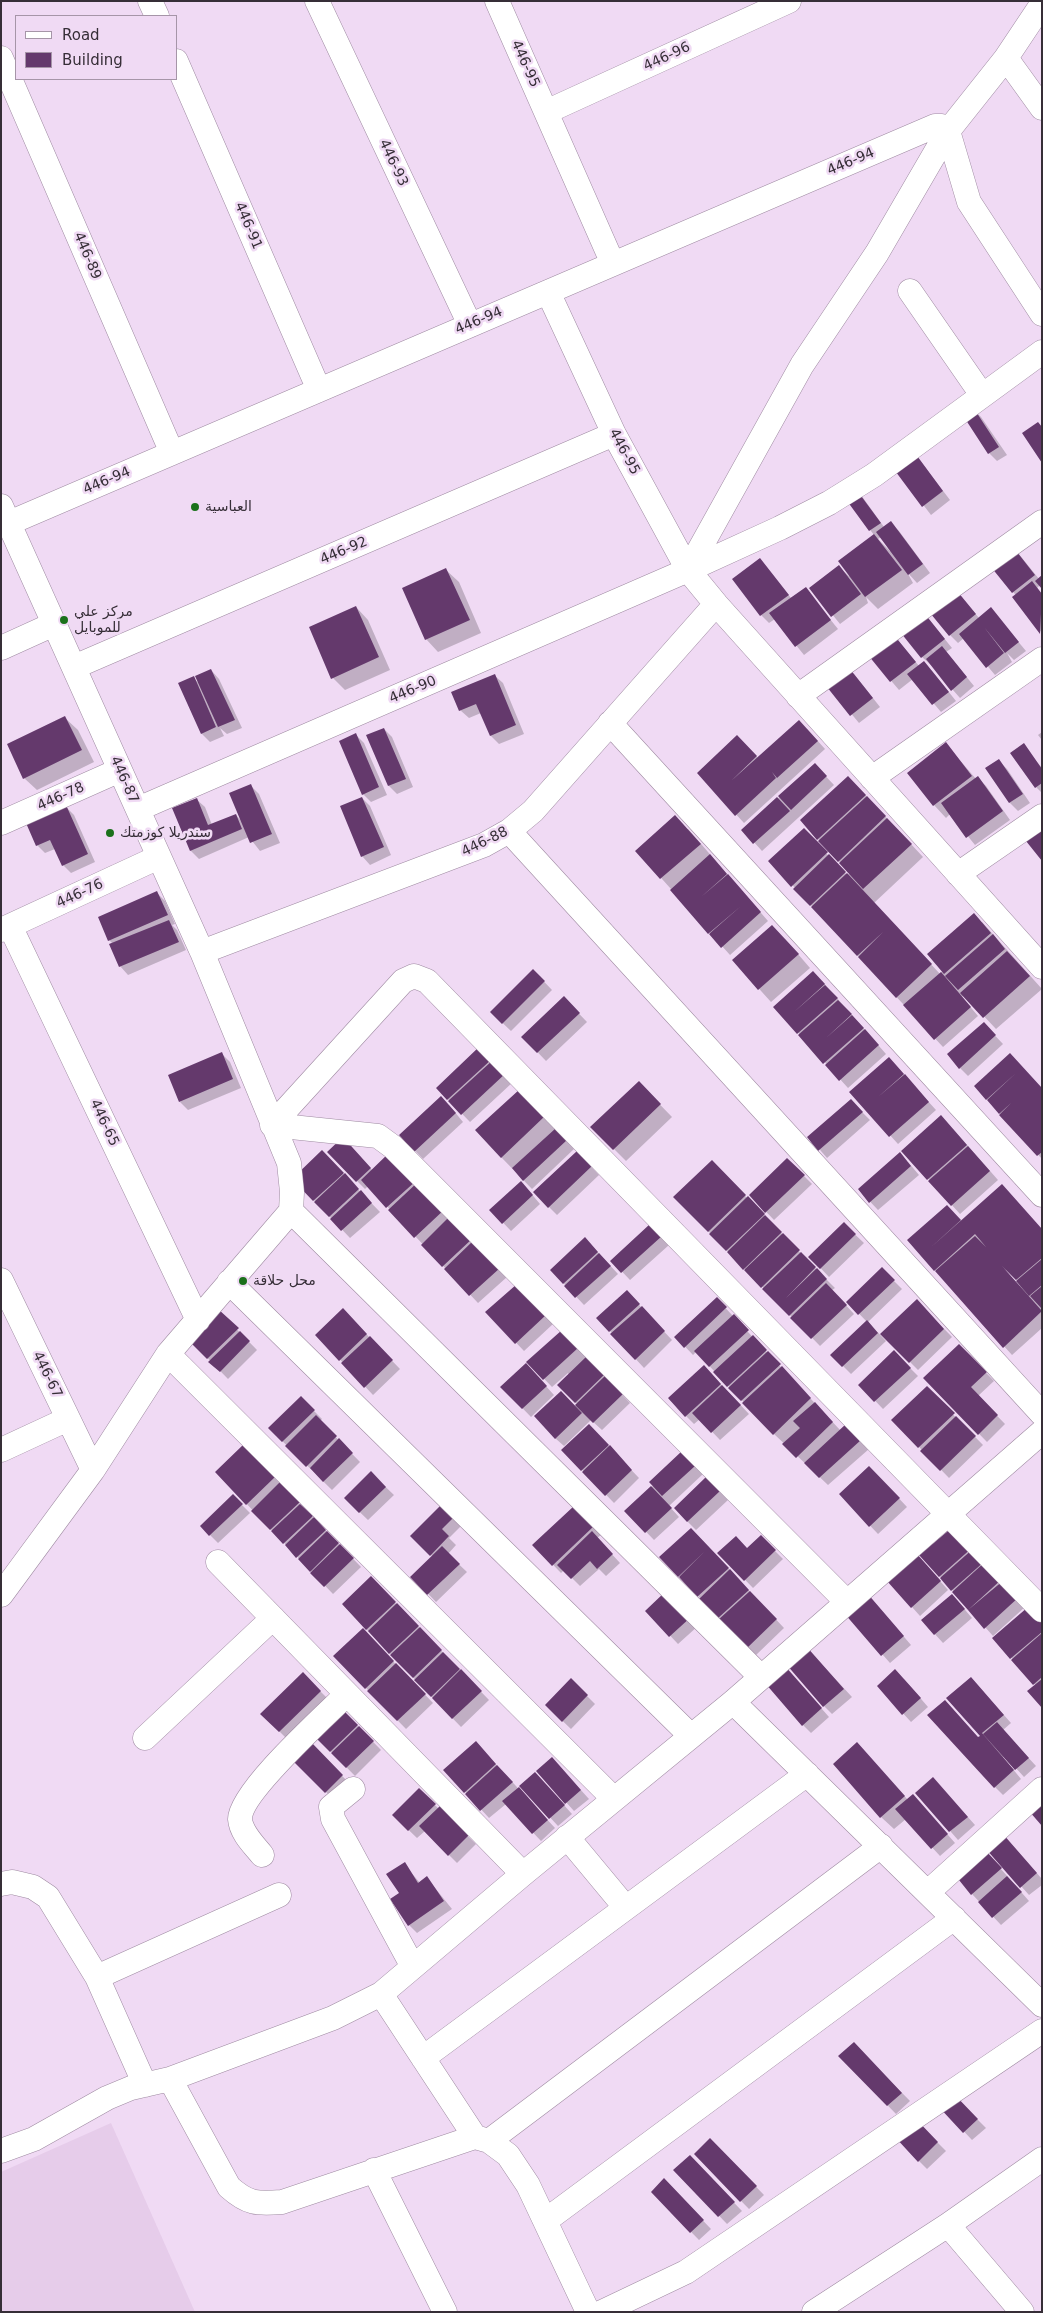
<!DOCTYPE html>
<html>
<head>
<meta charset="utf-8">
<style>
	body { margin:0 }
	#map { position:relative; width:1043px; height:2313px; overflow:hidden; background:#f0daf4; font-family:"DejaVu Sans",sans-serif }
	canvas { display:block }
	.frame { position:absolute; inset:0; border:2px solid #362e37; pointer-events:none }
	.legend { position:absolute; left:15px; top:15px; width:162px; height:65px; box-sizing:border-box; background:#f0daf4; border:1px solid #a695a8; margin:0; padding:6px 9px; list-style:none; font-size:15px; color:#362e37 }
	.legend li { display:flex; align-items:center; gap:10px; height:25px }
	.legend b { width:25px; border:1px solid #a695a8 }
</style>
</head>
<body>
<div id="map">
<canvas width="1043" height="2313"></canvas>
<div class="frame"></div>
<ul class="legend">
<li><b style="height:6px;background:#fff"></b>Road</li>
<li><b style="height:14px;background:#64396c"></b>Building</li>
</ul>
</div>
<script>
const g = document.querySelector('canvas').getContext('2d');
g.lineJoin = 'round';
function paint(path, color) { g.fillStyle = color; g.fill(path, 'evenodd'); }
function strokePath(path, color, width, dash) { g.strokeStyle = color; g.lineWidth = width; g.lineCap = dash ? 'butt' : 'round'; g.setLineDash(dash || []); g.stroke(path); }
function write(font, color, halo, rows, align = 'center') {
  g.font = font + ' "DejaVu Sans",Cairo,sans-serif'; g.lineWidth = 5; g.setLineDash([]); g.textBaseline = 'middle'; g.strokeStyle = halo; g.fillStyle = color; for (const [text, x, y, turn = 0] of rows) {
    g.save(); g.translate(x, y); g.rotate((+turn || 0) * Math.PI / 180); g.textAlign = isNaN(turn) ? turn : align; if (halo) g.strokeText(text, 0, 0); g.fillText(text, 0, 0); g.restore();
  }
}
const built = new Path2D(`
	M111 2123 195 2312H1V2172Z`);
const shadow = new Path2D(`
	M973 409 981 417 1007 455 997 461 989 453Z
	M912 450 950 500 931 515 892 464Z
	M843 494 861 495 884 527 890 523 899 531 930 573 917 583 907 572 913 583 878 609 866 597 868 603 840 624 811 588 839 567 849 576 874 535ZM881 537 891 550 890 551 878 539Z
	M1018 553 1039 579 1040 585 1037 588 1042 594V633L1014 598 1016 595 1013 592Z
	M759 559 791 598 805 588 838 629 804 655 775 619 769 623 761 615 733 579Z
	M446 570 459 582 481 633 438 652 426 639Z
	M953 588 979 618 991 609 1026 651 1014 660 1007 653 1012 662 995 675 964 638 958 643 950 635Z
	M356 607 368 620 390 670 345 690 333 678Z
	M921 610 952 648 946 652 974 686 960 698 931 665 922 657 899 628Z
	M897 639 919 666 932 671 956 701 941 712 913 679 899 690 865 650Z
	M211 670 219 679 242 728 227 734 220 728 224 736 210 742 202 734 179 684 193 678 200 684Z
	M854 674 880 707 859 723 825 682Z
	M494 675 503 683 524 734 499 744 491 736 481 713 469 718 460 710Z
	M65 718 78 730 94 762 37 790 24 778Z
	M384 729 392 737 413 787 397 794 389 786Z
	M807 729 825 749 744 823 698 773 745 745 758 758Z
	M1042 732V740L1038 735Z
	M356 735 364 743 387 795 371 802 363 794Z
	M946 744 976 779 978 778 986 786 1010 820 975 845 950 814 946 818 934 805Z
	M1023 745 1042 768V793L1036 787Z
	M998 760 1007 769 1030 803 1018 811 1010 803 987 769Z
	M815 765 834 785 762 851 743 830Z
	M856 785 923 857 874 903 892 922 940 974 982 922 1042 989 996 1029 964 995 962 997 978 1016 943 1047 770 861 804 830 847 875 850 873 818 839Z
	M251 786 259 794 280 843 260 851 249 837 199 859 191 851 196 799 205 807 212 825 236 815 243 823Z
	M362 798 370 806 391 855 370 865 362 856Z
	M66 807 74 815 95 862 71 873 63 865 55 849 45 853 37 845Z
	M688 829 768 921 730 955 637 851Z
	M157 893 165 901 175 924 172 925 177 930 186 950 128 975 120 966 113 944 109 940Z
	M785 939 810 968 771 1002 734 961Z
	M533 970 552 990 511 1031 491 1012Z
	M822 981 886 1054 848 1088 775 1007Z
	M564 998 587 1022 546 1061 523 1037Z
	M984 1024 1003 1044 968 1076 960 1068Z
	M480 1048 513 1082 470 1122 437 1088Z
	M222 1054 230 1062 241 1088 188 1110 180 1102Z
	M1010 1055 1042 1089V1159L975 1086Z
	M897 1067 936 1110 898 1144 851 1092Z
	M639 1083 672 1117 626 1161 592 1127Z
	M520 1091 574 1149 532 1189 501 1157Z
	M449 1105 463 1122 423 1159 400 1135Z
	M859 1109 870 1120 827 1158 809 1137Z
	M953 1129 998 1180 960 1214 903 1151Z
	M351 1147 373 1171 391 1153 507 1277 478 1303 368 1186 365 1189 328 1152Z
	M322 1152 380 1212 350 1238 294 1179Z
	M577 1152 599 1175 557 1215 534 1192Z
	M787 1159 812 1184 774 1220 750 1195Z
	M712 1162 825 1278 835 1288 832 1290 854 1314 820 1346 675 1197Z
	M908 1162 919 1175 878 1210 859 1190Z
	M529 1191 540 1204 511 1231 491 1210Z
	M955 1215 961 1221 1042 1229V1328L1012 1355 909 1241ZM1007 1269 1022 1285 1020 1286 1005 1271Z
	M844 1224 864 1243 829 1277 810 1257Z
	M650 1226 669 1245 630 1280 612 1261Z
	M593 1247 618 1274 584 1305 551 1270Z
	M882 1269 902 1289 868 1322 886 1341 851 1374 832 1355 867 1322 848 1302Z
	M517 1285 553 1324 524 1351 487 1312Z
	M627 1292 672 1340 644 1368 598 1318Z
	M717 1299 841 1431 846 1426 869 1449 828 1485 774 1434 696 1352 693 1355 676 1337Z
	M917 1301 952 1337 918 1370 882 1334Z
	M218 1310 257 1350 228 1379 189 1339Z
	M343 1310 400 1369 373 1395 317 1335Z
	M570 1339 630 1403 602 1430 591 1420 564 1446 555 1438 577 1404 559 1385 569 1375 568 1373 552 1387 528 1362Z
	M959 1345 994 1381 978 1396 1005 1424 987 1442 925 1378Z
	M894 1352 918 1376 883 1409 860 1385Z
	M534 1373 554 1395 531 1417 502 1387Z
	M712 1375 749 1414 720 1440 700 1419 694 1424 669 1399Z
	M927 1388 983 1445 949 1478 893 1420Z
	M301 1398 322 1419 320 1421 360 1462 332 1490 269 1428Z
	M597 1434 639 1478 614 1503 563 1450Z
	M244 1446 361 1567 333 1594 216 1472Z
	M690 1460 703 1474 669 1506 679 1517 654 1540 626 1511 654 1485Z
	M371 1473 394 1495 368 1520 345 1498Z
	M878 1476 907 1507 878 1534 840 1494Z
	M706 1478 728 1500 696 1530 687 1521Z
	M233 1496 250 1513 218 1543 201 1526Z
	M443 1505 463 1524 449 1538 456 1545 448 1554 467 1572 436 1602 412 1577 433 1557 412 1536Z
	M574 1507 601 1535 597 1538 620 1563 606 1576 599 1569 580 1586 564 1570 561 1573 534 1545Z
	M954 1528 1026 1606 993 1636 921 1555Z
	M699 1537 784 1628 755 1656 661 1557Z
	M761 1537 783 1559 753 1588 719 1553 748 1550Z
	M925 1564 948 1590 920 1616 912 1607Z
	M371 1578 489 1700 461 1727 343 1605Z
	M666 1593 698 1626 678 1644 647 1611Z
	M875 1603 911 1645 890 1663 846 1613Z
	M960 1604 972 1618 943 1643 923 1621Z
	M1042 1623V1706L1036 1686 994 1638Z
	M363 1630 433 1703 406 1729 366 1688Z
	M814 1656 852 1697 832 1714 824 1706Z
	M303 1674 329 1700 288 1740 262 1714Z
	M793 1676 829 1717 811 1733 803 1725Z
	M904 1679 928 1707 911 1722 878 1686Z
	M571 1680 595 1704 571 1729 546 1705Z
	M979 1687 1011 1723 1003 1730 1036 1766 1024 1777 1005 1756 1003 1757 1021 1779 1003 1795 995 1787 979 1738 981 1736Z
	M342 1710 381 1750 355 1776 316 1736Z
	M476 1743 555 1828 541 1841 506 1804 489 1818 445 1770Z
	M311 1744 350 1784 334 1800 294 1760Z
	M857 1744 908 1800 921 1804 955 1843 940 1856 906 1819 894 1829 881 1817Z
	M560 1767 589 1799 574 1811 538 1771Z
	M543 1782 572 1814 558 1826 521 1786Z
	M941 1787 975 1825 958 1840 917 1793Z
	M419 1790 476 1844 457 1863 425 1831 417 1838 393 1815Z
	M1011 1844 1042 1879V1885L1029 1895 988 1849Z
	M993 1860 1029 1901 1001 1925 972 1894Z
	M404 1864 420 1883 427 1878 452 1909 417 1933 409 1925 400 1893Z
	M854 2044 910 2101 896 2114 840 2056Z
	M953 2095 986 2128 972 2140 940 2106Z
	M916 2121 946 2151 927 2169 919 2161Z
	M710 2139 764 2195 749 2209 695 2154Z
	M690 2157 742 2211 727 2224 675 2170Z
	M664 2180 711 2229 699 2240 652 2192Z`);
const building = new Path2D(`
	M973 407 999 447 988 454 962 414Z
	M1038 422 1042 427V463L1022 433Z
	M912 449 943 491 922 507 890 464Z
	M853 485 881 523 869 531 842 494Z
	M891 521 923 564 908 575 876 532Z
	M874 534 902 570 865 597 838 561Z
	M1010 543 1035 575 1012 593 987 562Z
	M760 558 789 595 760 616 732 579Z
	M839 565 861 594 831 617 809 588Z
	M446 568 470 620 425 640 402 588Z
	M1042 575V589L1035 581Z
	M1032 581 1042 594 1040 634 1012 597Z
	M953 586 976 614 949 636 926 608Z
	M806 587 831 620 795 647 769 613Z
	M356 606 379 657 331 679 309 627Z
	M991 607 1019 642 1005 653 984 627 1004 653 986 668 959 634Z
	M921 609 945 639 921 658 897 628Z
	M889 629 916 662 890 682 864 650Z
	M942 646 967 677 951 691 926 659Z
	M924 661 949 692 932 705 907 674Z
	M846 664 873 698 850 716 823 682Z
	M211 669 235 720 218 727 195 676Z
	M495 674 516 725 490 736 476 704 459 711 451 692Z
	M194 676 216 727 201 734 178 683Z
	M65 716 82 750 23 779 7 744Z
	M799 720 818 741 777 778 772 772 776 778 735 816 697 773 737 735 757 756 731 781Z
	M384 728 406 779 388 786 366 735Z
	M356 733 379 787 362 795 339 741Z
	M946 742 972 776 933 806 907 773Z
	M1024 743 1042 769V783L1035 788 1010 753Z
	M999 759 1023 794 1009 803 985 768Z
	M815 763 827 776 791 810 778 796Z
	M848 776 866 795 817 840 800 820Z
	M978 776 1003 811 966 838 941 803Z
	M251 784 272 834 250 843 229 793Z
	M867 796 886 816 838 862 818 841Z
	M362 797 384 847 361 857 340 806Z
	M777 797 790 811 753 844 741 830Z
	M197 798 208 825 236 814 242 829 190 851 172 808Z
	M66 805 88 854 62 866 50 840 36 846 26 823Z
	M675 815 701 844 660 879 635 851Z
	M887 818 912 844 863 889 839 863Z
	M1036 825 1042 833V861L1022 836Z
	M804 828 828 852 791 887 768 861Z
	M710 854 727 874 701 897 728 874 761 912 721 948 709 934 741 906 708 934 670 890Z
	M829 854 846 872 810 906 793 889Z
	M847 873 932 964 896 998 858 957 883 932 857 956 811 907Z
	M157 891 168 915 108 941 98 917Z
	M974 913 991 933 944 974 927 954Z
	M169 920 179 942 119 967 109 944Z
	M772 925 799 954 758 990 732 960Z
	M993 934 1005 949 958 990 945 976Z
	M1007 951 1030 976 983 1018 960 993Z
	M533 969 545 981 502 1024 490 1012Z
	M813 971 825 984 794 1012 825 985 838 998 797 1034 773 1007Z
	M941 972 971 1007 934 1040 903 1005Z
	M564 996 580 1013 537 1053 521 1037Z
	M838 1000 852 1014 826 1038 852 1015 864 1028 823 1064 798 1035Z
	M984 1022 996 1035 959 1069 947 1054Z
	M865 1029 879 1045 839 1081 825 1065Z
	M480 1046 492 1059 447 1100 436 1088Z
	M222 1052 233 1079 179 1102 168 1075Z
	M1010 1053 1042 1088V1152L1037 1156 999 1115 1011 1103 999 1114 987 1100 1016 1073 986 1100 974 1086Z
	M889 1057 904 1074 878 1097 905 1074 929 1102 889 1137 849 1092Z
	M493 1060 506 1073 461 1115 448 1101Z
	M639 1081 661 1104 613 1150 590 1127Z
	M520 1089 545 1116 501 1158 475 1130Z
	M441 1096 456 1113 414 1152 399 1135Z
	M851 1099 863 1112 818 1151 807 1137Z
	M941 1115 967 1145 927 1180 901 1151Z
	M556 1128 567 1140 523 1181 512 1168Z
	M343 1137 371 1168 356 1182 327 1152Z
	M968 1146 990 1171 951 1206 928 1181Z
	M322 1150 344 1173 313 1201 292 1179Z
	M391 1151 417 1180 386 1208 361 1180Z
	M577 1151 592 1166 548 1208 533 1192Z
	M900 1152 911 1166 869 1203 858 1189Z
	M787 1158 805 1175 765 1213 749 1195Z
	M712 1160 746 1195 708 1232 673 1197Z
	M345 1173 359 1189 329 1217 314 1202Z
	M419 1181 445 1209 414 1238 388 1210Z
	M521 1181 533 1195 502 1224 489 1210Z
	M1002 1184 1042 1229V1258L1016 1280 1002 1266 1042 1311 1003 1348 935 1271 975 1236 986 1247 975 1234 934 1271 907 1240 947 1205 961 1220 929 1249Z
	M361 1190 372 1203 341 1231 330 1219Z
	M748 1196 765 1214 726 1251 709 1234Z
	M451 1215 473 1238 442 1267 421 1245Z
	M765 1215 782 1232 743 1270 727 1252Z
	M844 1222 856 1234 820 1269 808 1257Z
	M650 1224 662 1236 621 1273 610 1261Z
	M783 1233 800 1250 761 1288 744 1270Z
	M585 1237 598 1252 563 1284 550 1270Z
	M474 1240 500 1268 469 1296 444 1269Z
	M801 1252 816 1267 786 1298 817 1268 827 1279 789 1316 762 1289Z
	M599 1253 611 1266 575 1298 564 1286Z
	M1042 1259V1285L1029 1296 1016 1281Z
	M882 1267 895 1280 858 1315 846 1302Z
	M826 1283 847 1305 811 1339 790 1318Z
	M517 1284 546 1315 515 1344 485 1312Z
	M1042 1286V1309L1030 1296Z
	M627 1290 640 1304 609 1332 596 1318Z
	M717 1297 727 1307 684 1348 674 1337Z
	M917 1299 944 1329 909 1363 880 1334Z
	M642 1306 665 1331 635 1360 610 1334Z
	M343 1308 367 1334 339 1361 315 1335Z
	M218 1309 239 1328 207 1359 187 1339Z
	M734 1314 749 1330 709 1367 694 1351Z
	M867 1320 878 1333 842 1367 830 1355Z
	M562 1330 578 1348 543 1380 526 1362Z
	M240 1331 250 1341 220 1372 208 1362Z
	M753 1335 767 1350 727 1387 713 1372Z
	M370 1336 393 1360 364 1388 341 1363Z
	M959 1344 987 1372 971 1387 998 1415 978 1435 923 1378Z
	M894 1350 911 1368 874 1402 858 1385Z
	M768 1351 781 1364 741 1401 728 1388Z
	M587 1356 605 1374 575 1403 557 1385Z
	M526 1363 547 1386 522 1409 500 1387Z
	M704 1365 721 1384 685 1417 668 1398Z
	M782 1366 811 1398 773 1435 742 1403Z
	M606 1375 623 1394 593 1423 575 1405Z
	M722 1385 741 1405 711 1433 692 1413Z
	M927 1386 955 1413 918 1448 891 1420Z
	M561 1391 582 1413 555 1439 534 1416Z
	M301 1396 315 1410 282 1442 268 1428Z
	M815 1402 833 1422 796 1458 782 1444 800 1428 793 1421Z
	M316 1415 337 1436 306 1467 285 1446Z
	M956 1416 976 1436 940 1471 920 1451Z
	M589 1424 609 1445 581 1471 561 1450Z
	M846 1424 861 1440 819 1478 804 1463Z
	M339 1438 353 1453 323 1482 310 1468Z
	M244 1444 275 1477 246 1505 215 1472Z
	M610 1445 632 1470 605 1496 582 1472Z
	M682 1451 695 1466 662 1496 649 1482Z
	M869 1466 900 1498 869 1527 839 1494Z
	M371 1471 386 1487 359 1513 344 1498Z
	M706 1477 720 1491 687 1522 674 1508Z
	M280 1482 300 1502 270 1530 251 1511Z
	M651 1486 672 1508 645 1533 624 1511Z
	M233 1494 243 1504 209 1536 200 1526Z
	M443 1503 456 1515 442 1529 449 1536 430 1556 410 1536Z
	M300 1504 313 1516 283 1544 271 1531Z
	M574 1506 594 1526 552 1566 532 1545Z
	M314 1517 326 1530 296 1558 285 1545Z
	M954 1526 973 1547 939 1577 919 1555Z
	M691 1528 729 1568 697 1597 679 1577 704 1552 678 1577 659 1557Z
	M327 1531 339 1543 310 1572 298 1559Z
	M592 1531 613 1554 597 1569 590 1561 571 1579 557 1565Z
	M761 1535 776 1550 744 1581 717 1553 736 1536 747 1548Z
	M340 1544 354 1558 324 1587 310 1573Z
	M442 1546 460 1564 427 1595 410 1577Z
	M974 1548 985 1561 951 1591 940 1578Z
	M917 1554 941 1581 911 1608 887 1581Z
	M986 1561 1002 1579 968 1610 952 1592Z
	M730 1569 749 1590 717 1619 699 1599Z
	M371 1576 396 1602 366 1630 342 1604Z
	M1004 1580 1019 1597 984 1629 968 1610Z
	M666 1591 691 1617 669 1637 645 1611Z
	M750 1591 777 1619 746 1649 718 1620Z
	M867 1593 904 1636 881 1656 844 1613Z
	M952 1594 965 1609 934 1635 921 1620Z
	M397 1603 419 1626 389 1654 368 1631Z
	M1028 1607 1042 1622V1632L1010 1659 992 1638Z
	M420 1627 442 1650 413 1678 390 1655Z
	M363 1628 394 1661 365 1689 333 1656Z
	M1042 1633V1677L1033 1685 1011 1660Z
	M806 1646 844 1689 823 1707 786 1664Z
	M443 1652 460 1669 431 1697 414 1680Z
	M396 1663 426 1694 397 1721 367 1691Z
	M785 1666 822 1708 802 1726 765 1683Z
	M461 1669 482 1691 452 1719 432 1698Z
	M895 1669 921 1698 902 1715 877 1686Z
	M303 1672 321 1691 279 1732 260 1714Z
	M971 1677 1004 1715 982 1733 1014 1770 994 1788 927 1715 945 1700 978 1737 980 1736 946 1698Z
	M571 1678 588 1695 562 1722 545 1705Z
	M1042 1679V1708L1027 1691Z
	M342 1709 358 1725 330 1752 314 1736Z
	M997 1722 1029 1758 1015 1770 983 1734Z
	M359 1726 374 1741 346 1768 331 1753Z
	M476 1741 496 1764 464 1793 443 1770Z
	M311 1742 343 1775 325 1793 292 1760Z
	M857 1742 905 1796 880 1818 833 1764Z
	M552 1757 581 1790 565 1804 536 1771Z
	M497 1765 513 1782 480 1811 465 1794Z
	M535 1772 565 1805 549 1819 519 1786Z
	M933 1777 968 1817 949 1832 915 1793Z
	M519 1787 548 1820 532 1834 502 1801Z
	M419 1788 436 1804 408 1831 392 1815Z
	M913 1794 948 1834 931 1849 895 1809Z
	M1042 1800V1826L1029 1811Z
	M440 1806 469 1835 448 1856 419 1826Z
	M1003 1834 1037 1873 1020 1888 986 1849Z
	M985 1850 1002 1868 971 1895 955 1875Z
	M405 1862 418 1883 427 1876 444 1901 408 1926 390 1899 399 1893 386 1874Z
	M1007 1876 1022 1892 992 1918 978 1902Z
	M854 2042 902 2093 887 2106 838 2056Z
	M953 2093 978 2119 963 2133 938 2106Z
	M916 2119 938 2142 918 2162 895 2137Z
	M710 2138 757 2186 740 2202 694 2154Z
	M690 2155 735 2202 718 2217 673 2170Z
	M664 2178 704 2220 690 2233 651 2192Z`);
const minor = new Path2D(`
	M150 1 157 16
	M317 1 470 325
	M497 1 613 264
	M1 58 172 453
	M1006 58 1042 108
	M176 61 319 390
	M546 112 789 1
	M910 291 982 395
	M548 292 614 434 688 570 716 604 1042 967
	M1 506 202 952 289 1163 292 1192 291 1211 168 1354 93 1470 1 1595
	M9 523 935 126H942L948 131 969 202 1042 314
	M688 570 802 365 877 253 948 131 1006 58 1042 4
	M1 648 54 624
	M74 667 614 434
	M798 696 1042 522
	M610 723 1042 1195
	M872 778 1042 659
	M138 809 688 570 780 528 829 503 874 475 1042 352
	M1 823 120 770
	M509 831 1042 1414
	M958 874 1042 816
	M10 926 198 1320
	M1 930 159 857
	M202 952 484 845 509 831 533 811 716 604
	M272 1125 403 981 414 976 427 981 1042 1610
	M272 1125 378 1136 393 1147 847 1602
	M291 1211 761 1677
	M1 1280 93 1470
	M229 1282 691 1736
	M168 1354 614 1799
	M1 1450 68 1419
	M218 1562 523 1874
	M733 1702 1042 2005
	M145 1738 273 1618
	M353 1789 331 1807 333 1819 413 1967
	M567 1837 626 1908
	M262 1855C254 1845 241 1833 240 1819 240 1792 325 1716 347 1694
	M1 1884 12 1882 33 1887 48 1897 97 1977 145 2085
	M928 1892 1042 1789
	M97 1977 279 1895
	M381 1994 475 2137
	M423 2058 807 1774
	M170 2079 229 2187C248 2204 257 2204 282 2202L475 2137 489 2141 508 2155 528 2185 588 2312
	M489 2141 881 1846
	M1 2151 34 2139 107 2098 131 2088 170 2079 333 2018 381 1994 523 1874 733 1702 1042 1432
	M374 2170 445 2312
	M545 2221 954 1918
	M948 2225 1022 2312
	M602 2312 686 2272 1042 2031
	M814 2312 948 2225 1042 2159`);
const markers = [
	[195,507,5,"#1b711b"],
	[64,620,5,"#1b711b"],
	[110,833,5,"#1b711b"],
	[243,1281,5,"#1b711b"]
];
const streetNames = [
	["446-96",667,57,-25],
	["446-95",525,64,66],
	["446-94",851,162,-23],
	["446-93",393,163,65],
	["446-91",248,226,67],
	["446-89",87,256,67],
	["446-94",479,321,-23],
	["446-95",624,452,62],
	["446-94",107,481,-23],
	["446-92",344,551,-23],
	["446-90",413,690,-23],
	["446-87",124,780,66],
	["446-78",61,797,-24],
	["446-88",485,842,-26],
	["446-76",80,894,-25],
	["446-65",104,1123,65],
	["446-67",47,1375,64]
];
const poiNames = [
	["العباسية",205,507],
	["مركز علي",74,612],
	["للموبايل",74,628],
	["سندريلا كوزمتك",120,833],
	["محل حلاقة",253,1281]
];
paint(built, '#e6ccea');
paint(shadow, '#0003');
paint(building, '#64396c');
strokePath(minor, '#9e8aa1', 25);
strokePath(minor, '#fff', 24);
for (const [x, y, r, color] of markers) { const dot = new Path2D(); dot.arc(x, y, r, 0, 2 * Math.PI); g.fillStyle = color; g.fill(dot); strokePath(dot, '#f0daf4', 2); }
write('14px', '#362e37', '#f0daf4', streetNames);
write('14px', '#362e37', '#f0daf4', poiNames, 'left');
</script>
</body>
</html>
